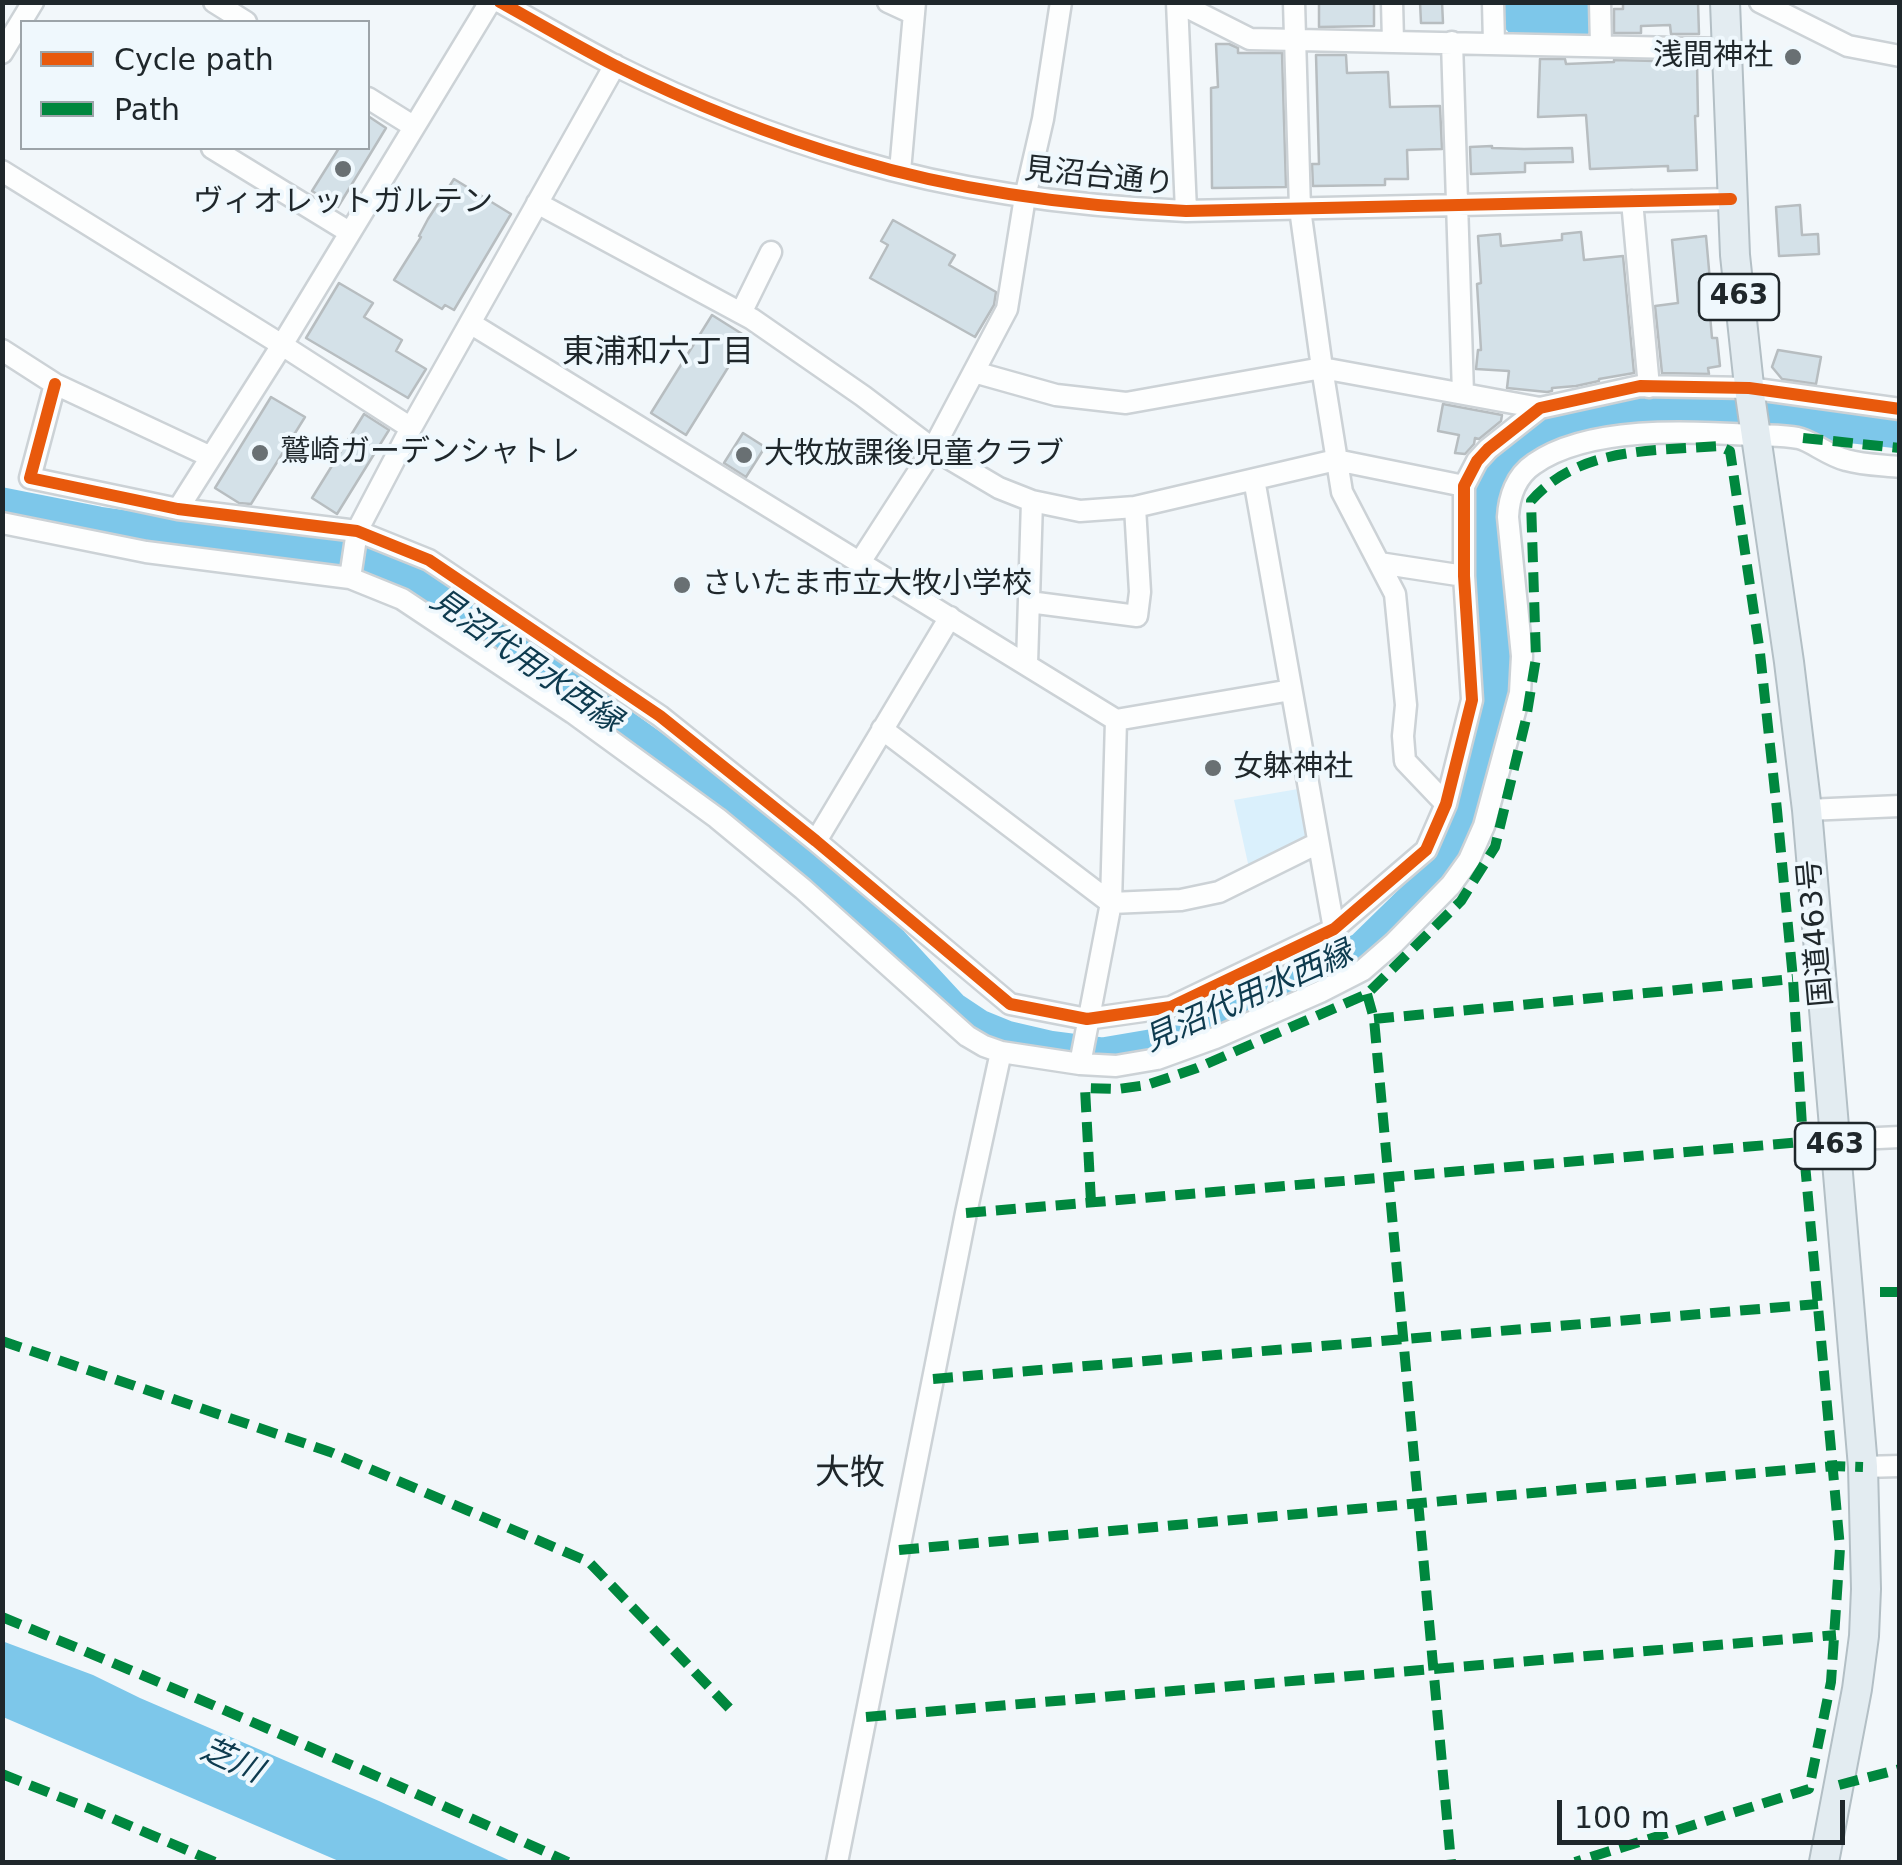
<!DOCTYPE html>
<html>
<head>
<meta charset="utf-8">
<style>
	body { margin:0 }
	#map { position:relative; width:1902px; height:1865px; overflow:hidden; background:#f2f7fa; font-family:"DejaVu Sans",sans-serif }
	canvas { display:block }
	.frame { position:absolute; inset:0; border:5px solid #1f272b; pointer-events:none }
	.legend { position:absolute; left:20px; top:20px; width:350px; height:130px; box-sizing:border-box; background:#eff8fd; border:2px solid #9ca4a9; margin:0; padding:12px 18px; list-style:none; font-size:30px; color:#1f272b }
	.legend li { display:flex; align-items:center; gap:20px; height:50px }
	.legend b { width:50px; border:2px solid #9ca4a9 }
	.scale { position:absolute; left:1557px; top:1800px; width:288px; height:45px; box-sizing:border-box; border:5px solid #1f272b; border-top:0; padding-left:12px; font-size:30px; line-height:35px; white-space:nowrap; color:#1f272b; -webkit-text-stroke:8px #eff8fd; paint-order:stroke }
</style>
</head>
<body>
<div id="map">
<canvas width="1902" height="1865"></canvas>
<div class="frame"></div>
<ul class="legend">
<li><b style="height:12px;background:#e8590c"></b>Cycle path</li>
<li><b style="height:12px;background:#00873e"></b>Path</li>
</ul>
<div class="scale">100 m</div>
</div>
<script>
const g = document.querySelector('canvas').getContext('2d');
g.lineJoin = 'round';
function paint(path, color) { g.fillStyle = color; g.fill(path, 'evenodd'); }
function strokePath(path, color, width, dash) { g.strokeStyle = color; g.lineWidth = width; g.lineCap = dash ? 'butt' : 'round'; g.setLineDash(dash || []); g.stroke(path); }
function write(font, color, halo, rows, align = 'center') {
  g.font = font + ' "DejaVu Sans","Noto Sans JP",sans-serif'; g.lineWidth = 8; g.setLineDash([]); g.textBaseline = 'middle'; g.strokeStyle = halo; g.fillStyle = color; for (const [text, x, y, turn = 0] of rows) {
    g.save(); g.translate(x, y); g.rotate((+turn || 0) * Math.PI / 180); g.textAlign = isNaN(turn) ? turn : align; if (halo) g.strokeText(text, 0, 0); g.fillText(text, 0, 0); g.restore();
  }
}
const green = new Path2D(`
	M1298 789 1307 836 1249 868 1234 800Z`);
const water = new Path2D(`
	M1502 3H1592L1593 27 1588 34H1510L1503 26Z
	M2 1641 93 1675 140 1698 379 1801 513 1862H341L3 1717Z`);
const river = new Path2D(`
	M2 505 98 524 373 563 397 573 545 671 738 809 816 875 892 944 952 1009 979 1027 1006 1038 1049 1048 1103 1055 1156 1046 1270 996 1363 949 1448 866 1466 826 1481 780 1495 719 1497 654 1487 562 1485 517 1494 478 1512 455 1535 439 1592 423 1641 414 1709 410 1900 431`);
const building = new Path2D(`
	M1319 2H1374V26L1319 27Z
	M1420 2H1442L1443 23H1421Z
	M1623 2H1698L1699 34H1671L1670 25 1641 26V33H1614V9H1623Z
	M1216 44H1229L1238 48V53H1282L1286 187 1212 188 1211 88 1218 87Z
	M1316 55H1346L1347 73 1388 72 1390 107 1440 106 1442 149 1407 150 1408 179H1385V185L1313 186 1312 164H1319Z
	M1540 59H1565L1566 64 1614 62V60L1697 62 1698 116H1695L1697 170 1668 171V166L1590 169 1586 115 1538 117Z
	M368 116 386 128 338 207 312 191 339 148H368Z
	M1492 146V148L1524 149 1572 148 1573 162 1525 163V172L1471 174 1470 147Z
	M454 179 511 214 454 310 445 305 442 309 394 280 421 237 419 236 428 219Z
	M1800 205 1802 235 1818 234 1819 254 1779 256 1776 207Z
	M893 220 955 255 949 265 996 292 994 305 975 337 870 278 888 245 881 241Z
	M1581 232 1584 260 1623 256 1634 373 1599 379V381L1576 386 1552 388V391L1547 392 1507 388 1509 371 1476 369 1478 350H1481L1477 284 1481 283 1478 236 1500 234 1501 246 1562 240V234Z
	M1706 236 1711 292H1708L1712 338H1717L1720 366 1708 368 1709 374 1662 373 1655 306 1678 303 1672 240Z
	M339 283 373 303 364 317 402 340 396 351 426 369 408 398 306 338Z
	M712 315 747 337 686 435 651 413Z
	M1778 350 1821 357 1816 384 1782 379 1772 367Z
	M271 397 305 417 251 504 239 503 215 488Z
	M1443 404 1502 415 1501 421 1479 439 1475 438 1474 444 1465 454 1455 453 1459 435 1438 431Z
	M364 414 389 430 337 514 312 498Z
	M743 433 765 447 746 477 724 463Z`);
const minor = new Path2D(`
	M214 2 246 22
	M500 2C538 23 575 45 614 65 690 103 773 136 855 160 962 192 1074 206 1186 211L1731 199
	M888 2 914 14
	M1294 2 1300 209 1322 368 1342 492 1395 594 1406 705 1403 736 1405 761 1446 804
	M1392 2 1393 41
	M1493 2 1494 43
	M1600 2 1601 45
	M1760 2 1848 46 1900 56
	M1452 42 1463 394
	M2 53 33 2
	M368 98 413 126
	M212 148 349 232
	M2 171 282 345 411 428
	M900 171 915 2
	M1632 201 1649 387
	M537 203 752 319 863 396 933 449 999 488 1032 501 1080 511 1135 507 1336 460 1464 486
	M1186 211 1177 2 1250 39 1727 49
	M741 313 771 252
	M470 323 1116 720 1291 690
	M2 350 55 384 211 457
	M974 372 1056 395 1126 403 1322 368 1540 408
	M55 384 30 478 178 509 357 531 429 560 660 716 816 841 1010 1004 1087 1019 1171 1007 1334 929 1426 850 1446 804 1472 700 1464 576V486L1477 461 1488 449 1540 408 1640 386 1749 388 1900 409
	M1254 479 1334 929
	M178 509 282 345 490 2
	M2 523 146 552 350 578 402 599 573 713 717 818 803 889 967 1036 984 1046 1001 1052 1080 1064 1116 1066 1157 1059 1215 1038 1320 992 1363 970 1394 943 1451 885 1469 860 1484 826 1520 693 1522 656 1508 517C1509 497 1516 476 1534 464 1588 426 1688 431 1752 435 1767 436 1783 435 1798 438 1810 440 1829 456 1846 460 1863 465 1882 465 1900 467
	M860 562 933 449 1007 309 1025 197 1043 119 1061 2
	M1379 563 1464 576
	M350 578 357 531 411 428 615 65
	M1029 602 1137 616 1140 592 1135 507
	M1027 664 1032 501
	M882 729 1111 903 1181 900 1219 892 1318 843
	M1807 810 1900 806
	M816 841 950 617
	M1080 1064 1111 903 1116 720
	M1835 1140 1900 1137
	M1863 1467 1900 1466
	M837 1862 966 1213 1001 1052`);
const highway = new Path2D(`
	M1725 2 1735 255 1750 395 1789 662 1807 810 1863 1467 1866 1589 1864 1636 1857 1689 1824 1862`);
const quiet = new Path2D(`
	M1803 438 1900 448
	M1367 994 1374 1019 1451 1862
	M1374 1019 1793 979
	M1091 1202 1085 1088 1118 1089 1147 1085 1197 1068 1367 994 1461 901 1495 847 1526 719 1536 658 1531 501C1579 447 1651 451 1719 446L1730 451 1760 653 1777 810 1793 979 1803 1142 1840 1548 1831 1682 1809 1789 1575 1862
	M966 1213 1803 1142
	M1880 1292H1900
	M2 1341 330 1452 589 1562 735 1714
	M933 1379 1818 1304
	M899 1550 1833 1466 1863 1467
	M2 1617C193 1695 381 1777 568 1862
	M866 1717 1836 1635
	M2 1774 88 1808 215 1862
	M1839 1785 1900 1769`);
const cycleway = new Path2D(`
	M500 2C538 23 575 45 614 65 690 103 773 136 855 160 962 192 1074 206 1186 211L1731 199
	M55 384 30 478 178 509 357 531 429 560 660 716 816 841 1010 1004 1087 1019 1171 1007 1334 929 1426 850 1446 804 1472 700 1464 576V486L1477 461 1488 449 1540 408 1640 386 1749 388 1900 409`);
const markers = [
	[1793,57,10,"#697073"],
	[343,169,10,"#697073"],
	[260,453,10,"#697073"],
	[744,455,10,"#697073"],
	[682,585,10,"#697073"],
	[1213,768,10,"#697073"]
];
const shields = [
	[1739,297,80],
	[1835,1146,80]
];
const shieldNames = [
	["463",1739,297],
	["463",1835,1146]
];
const poiNames = [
	["浅間神社",1773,57,"right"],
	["ヴィオレットガルテン",343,203,"center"],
	["鷲崎ガーデンシャトレ",280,453],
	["大牧放課後児童クラブ",764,455],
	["さいたま市立大牧小学校",702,585],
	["女躰神社",1233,768]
];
const streetNames = [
	["見沼台通り",1099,178,6],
	["国道463号",1817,933,-95]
];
const neighbourhoodNames = [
	["東浦和六丁目",658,354]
];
const waterNames = [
	["見沼代用水西縁",525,662,35],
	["見沼代用水西縁",1249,998,-24],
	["芝川",231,1762,24]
];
const quarterNames = [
	["大牧",850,1475]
];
paint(green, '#daf0fc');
paint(water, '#7dc7ea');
strokePath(river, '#7dc7ea', 35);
paint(building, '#d4e1e8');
strokePath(building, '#b7bdc0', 2.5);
strokePath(minor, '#ccd2d6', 25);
strokePath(highway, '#b3bfc5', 32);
strokePath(minor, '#fdfefe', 20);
strokePath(highway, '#e3ecf1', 28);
strokePath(quiet, '#00873e', 10, [20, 10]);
strokePath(cycleway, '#e8590c', 12);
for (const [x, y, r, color] of markers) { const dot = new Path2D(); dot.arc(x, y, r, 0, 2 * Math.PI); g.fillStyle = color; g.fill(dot); strokePath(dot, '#eff8fd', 4); }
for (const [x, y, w] of shields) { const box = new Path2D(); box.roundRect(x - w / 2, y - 23, w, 46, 8); g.fillStyle = '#eff8fd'; g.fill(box); strokePath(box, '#1f272b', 2.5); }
write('bold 28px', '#1f272b', null, shieldNames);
write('30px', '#1f272b', '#eff8fd', poiNames, 'left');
write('30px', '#1f272b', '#eff8fd', streetNames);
write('32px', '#1f272b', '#eff8fd', neighbourhoodNames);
write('italic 32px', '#0e3b4f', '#eff8fd', waterNames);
write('35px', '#1f272b', '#eff8fd', quarterNames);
</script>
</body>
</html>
